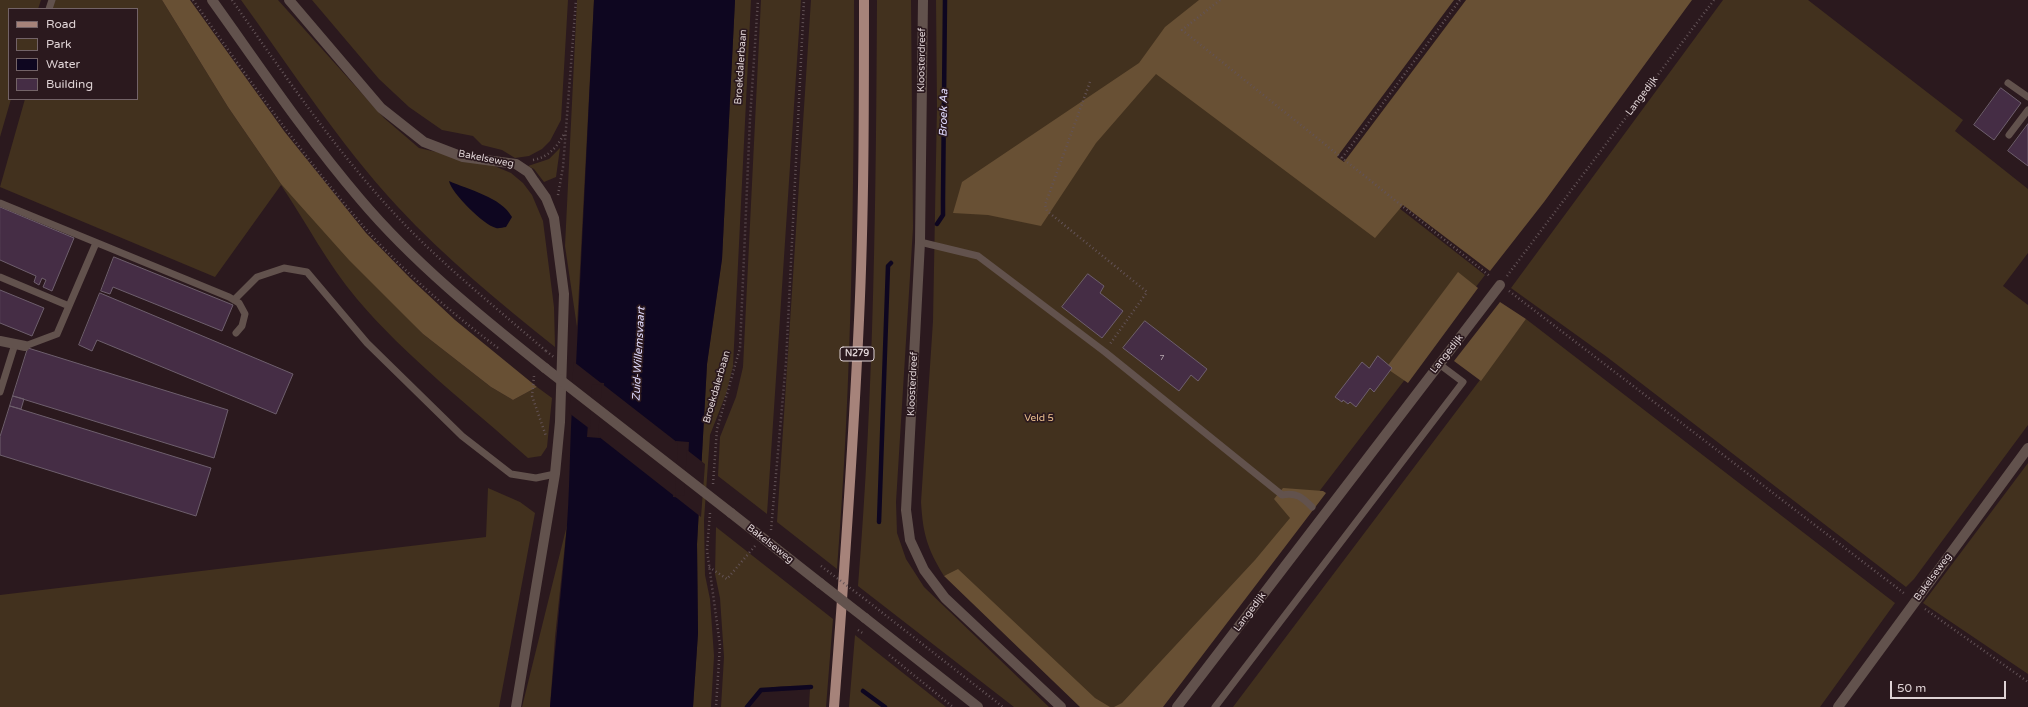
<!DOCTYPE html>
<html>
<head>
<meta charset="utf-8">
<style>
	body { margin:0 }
	#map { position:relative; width:2028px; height:707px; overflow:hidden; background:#2b191e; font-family:"Varela Round",sans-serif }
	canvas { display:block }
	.legend { position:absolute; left:8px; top:8px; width:130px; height:92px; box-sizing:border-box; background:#2b191e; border:1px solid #736367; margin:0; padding:5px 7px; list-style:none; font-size:12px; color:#dfd3d5 }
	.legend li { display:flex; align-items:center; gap:8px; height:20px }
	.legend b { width:20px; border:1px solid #736367 }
	.scale { position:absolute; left:1890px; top:681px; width:116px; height:18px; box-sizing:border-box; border:2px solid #dfd3d5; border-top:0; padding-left:5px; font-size:12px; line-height:14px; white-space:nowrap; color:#dfd3d5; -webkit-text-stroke:3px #2b191e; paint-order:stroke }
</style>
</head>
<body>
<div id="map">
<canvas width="2028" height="707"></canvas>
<ul class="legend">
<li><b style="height:5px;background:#a6837a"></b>Road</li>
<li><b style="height:11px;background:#42311e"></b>Park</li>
<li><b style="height:11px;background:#0e0620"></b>Water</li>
<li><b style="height:11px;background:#452d45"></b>Building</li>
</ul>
<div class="scale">50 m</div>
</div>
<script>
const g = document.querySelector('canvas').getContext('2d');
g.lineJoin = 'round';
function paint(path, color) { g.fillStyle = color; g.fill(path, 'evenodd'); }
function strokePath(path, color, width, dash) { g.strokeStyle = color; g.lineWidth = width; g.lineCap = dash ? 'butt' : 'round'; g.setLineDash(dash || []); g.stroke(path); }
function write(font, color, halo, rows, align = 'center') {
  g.font = font + ' "Varela Round",sans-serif'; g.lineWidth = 3.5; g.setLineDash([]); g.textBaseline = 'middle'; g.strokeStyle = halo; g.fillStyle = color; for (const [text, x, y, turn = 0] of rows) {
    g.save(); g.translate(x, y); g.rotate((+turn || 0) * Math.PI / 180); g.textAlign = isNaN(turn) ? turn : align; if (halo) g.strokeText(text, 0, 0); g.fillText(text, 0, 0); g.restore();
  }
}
const green = new Path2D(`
	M0 0H41L38 9H9V99H11L0 137Z
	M53 0H162L228 107 281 184 423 334 491 387 513 400 537 387 552 398 547 447 541 456 528 458C471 407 406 357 357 299 328 265 306 222 281 185L215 277 0 187 25 99H137V9H50Z
	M241 0H278L384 118 419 148 492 165 511 173 523 183 532 195 543 221 554 307 555 347C500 303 445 258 397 206 339 143 291 69 241 0Z
	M312 0H568L561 120 550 141 542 149 529 156 515 158 502 150 482 145 473 136 442 130 409 107 379 79Z
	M577 0H594L577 327 565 246Z
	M735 0H751L733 366 726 394 710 435 704 520 705 575 710 599 714 656 711 707H693L698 633 697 544 707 364 722 259Z
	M761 0H801L767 514 718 476 720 437 736 397 743 367Z
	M811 0H854C854 190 852 380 837 569L777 522Z
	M877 0H911L913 228 896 502 897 533 906 559 924 587 1049 707H1014L858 586C874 391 876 196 877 0Z
	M936 0H1222L1182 39 1485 275 1154 707H1082L946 575 944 576C927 548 923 534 921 502L933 321 937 106Z
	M1723 0H1808L1963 120 1955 131 2028 189V253L2003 286 2028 305V425L1914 579 1906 587 1607 357 1511 288Z
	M560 148 556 177 544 182 534 169 528 166 549 159Z
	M1526 319 1895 603 1820 707H1233Z
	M2028 463V674L1923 603Z
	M488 488 520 502 535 513 499 707H0V595L486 537Z
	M567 525 555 637 550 707H522Z
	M716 527 833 619 826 707H809L810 689C783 686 764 681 748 707H721L724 657 720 598 715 574Z
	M855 635 946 707H849Z`);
const forest = new Path2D(`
	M162 0H190L284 131 366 233 410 278 455 320 537 387 513 400 491 387 423 334 349 260 281 184 228 107Z
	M1199 0H1454L1337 157 1344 162 1466 0H1692L1544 202 1490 271 1403 205 1375 238 1156 74 1096 143 1041 226 988 215 953 213 962 182 1139 63 1165 27Z
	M1458 272 1478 288 1408 383 1386 368Z
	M1500 302 1526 319 1481 381 1454 361Z
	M1283 488 1323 491 1326 493 1163 707H1114L1122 703 1255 560 1290 518 1274 499Z
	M958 569 1095 698 1110 707H1080L944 576Z`);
const water = new Path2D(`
	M594 0H735L722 259 707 364 697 544 698 633 693 707H550C555 646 562 586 567 525 571 472 569 418 576 365ZM591 382 604 383 600 438 587 437ZM676 441 689 442 686 498 673 497Z
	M449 181C469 190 501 197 512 217L506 227C503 227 499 229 496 228 484 225 452 194 449 181Z`);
const pier = new Path2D(`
	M574 362 678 443 675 495 684 496 687 450 705 464 701 517 598 436 602 385 592 384 590 429 569 413Z`);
const stream = new Path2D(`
	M937 224 943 215V199L945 0
	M879 522 888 266 891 263
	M863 691 885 707
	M747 707 761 690 811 687`);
const building = new Path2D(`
	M2001 88 2021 103 1994 140 1974 125Z
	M2028 124V166L2008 151Z
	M0 207 74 238 52 291 43 287 46 280 42 278 39 285 34 282 36 276 0 260Z
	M114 257 233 305 222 331 113 287 110 294 101 291Z
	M1088 274 1104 286 1100 293 1123 311 1102 338 1062 307Z
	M0 290 44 308 32 336 0 323Z
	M100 293 293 374 276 414 97 340 92 351 79 345Z
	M1145 321 1207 369 1198 381 1191 375 1179 391 1123 348Z
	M28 348 228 410 214 458 13 396Z
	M1378 356 1392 368 1374 392 1370 388 1356 407 1350 402 1348 404 1343 400 1342 402 1335 397 1362 362 1369 368Z
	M13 396 24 399 21 409 10 406Z
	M10 406 211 468 196 516 0 455V437Z`);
const path = new Path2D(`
	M193 0C247 77 302 155 364 227 404 272 450 312 498 348
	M232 0C288 80 343 162 412 232 454 274 501 312 546 351
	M1220 0 1182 30 1491 277
	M1090 82 1045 205 1047 211 1147 292 1110 344
	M1342 158 1460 0
	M533 160C549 157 557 147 564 134
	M558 195 563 167 576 0
	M1507 276 1714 0
	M1509 291 1905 594
	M534 376 532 396 546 436
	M713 484 717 429 740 348 750 119 758 0
	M710 513 707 550 720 645 716 707
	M771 530 786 362 804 0
	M709 567 727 579 755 546
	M866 600 1003 707
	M1925 609 2028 682
	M889 655 953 707`);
const service = new Path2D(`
	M49 9 52 0
	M2008 83 2028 97
	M2009 135 2028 110
	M0 203 229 297 239 303 245 314 242 326 236 333
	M920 242 978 256 1105 352 1282 495C1296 492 1302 497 1312 507
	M0 277 69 306
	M234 300 257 277 284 268 307 272 367 343 462 436 511 474 536 478 555 474
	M25 346 57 334 96 243
	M0 392 15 344
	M1215 707 1463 382 1439 364`);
const minor = new Path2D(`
	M289 0 381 108 424 142 463 157 516 164 528 172 534 181 546 198 554 218 564 294 560 422 555 474 516 707
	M923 0 920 242 906 510 910 540 924 570 945 598 1061 707
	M0 341 25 346
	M1177 707 1500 285
	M1838 707 2028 448`);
const tertiary = new Path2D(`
	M212 0C260 67 306 136 360 199 414 263 480 316 545 368
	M731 513 820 583
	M865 618 978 707`);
const primary = new Path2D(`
	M834 707C844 578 853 449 859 320 864 213 864 107 864 0`);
const pathBridge = new Path2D(`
	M546 351 555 358
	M821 566 866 600
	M858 630 864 634`);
const tertiaryBridge = new Path2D(`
	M545 368 731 513
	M820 583 865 618`);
const numberNames = [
	["7",1162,358]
];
const shields = [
	[857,354,34]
];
const shieldNames = [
	["N279",857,354]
];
const streetNames = [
	["Kloosterdreef",922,60,-89],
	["Broekdalerbaan",741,67,-86],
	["Langedijk",1642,96,-53],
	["Bakelseweg",486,159,11],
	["Langedijk",1447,354,-52],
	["Kloosterdreef",913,384,-87],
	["Broekdalerbaan",717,387,-74],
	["Bakelseweg",770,544,38],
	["Bakelseweg",1933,577,-54],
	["Langedijk",1250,612,-53]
];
const parkNames = [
	["Veld 5",1039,418]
];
const waterNames = [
	["Broek Aa",944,113,-89],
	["Zuid-Willemsvaart",639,354,-87]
];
paint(green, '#42311e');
paint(forest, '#685034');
paint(water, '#0e0620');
paint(pier, '#2b191e');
strokePath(stream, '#0e0620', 4.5);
paint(building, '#452d45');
strokePath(building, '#6e5f6d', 1);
strokePath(path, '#635357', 2.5, [1, 3]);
strokePath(service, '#62524d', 7);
strokePath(minor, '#62524d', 10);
strokePath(tertiary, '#62524d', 10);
strokePath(primary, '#a6837a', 10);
strokePath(pathBridge, '#635357', 2.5, [1, 3]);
strokePath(tertiaryBridge, '#62524d', 10);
write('8px', '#b8aab1', null, numberNames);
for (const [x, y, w] of shields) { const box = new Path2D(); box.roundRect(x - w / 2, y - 7, w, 14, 3); g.fillStyle = '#2b191e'; g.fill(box); strokePath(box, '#dfd3d5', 1); }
write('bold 9px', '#dfd3d5', null, shieldNames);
write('10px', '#dfd3d5', '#2b191e', streetNames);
write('10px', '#edc08f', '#2b191e', parkNames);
write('italic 11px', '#e0dafe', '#2b191e', waterNames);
</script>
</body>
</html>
